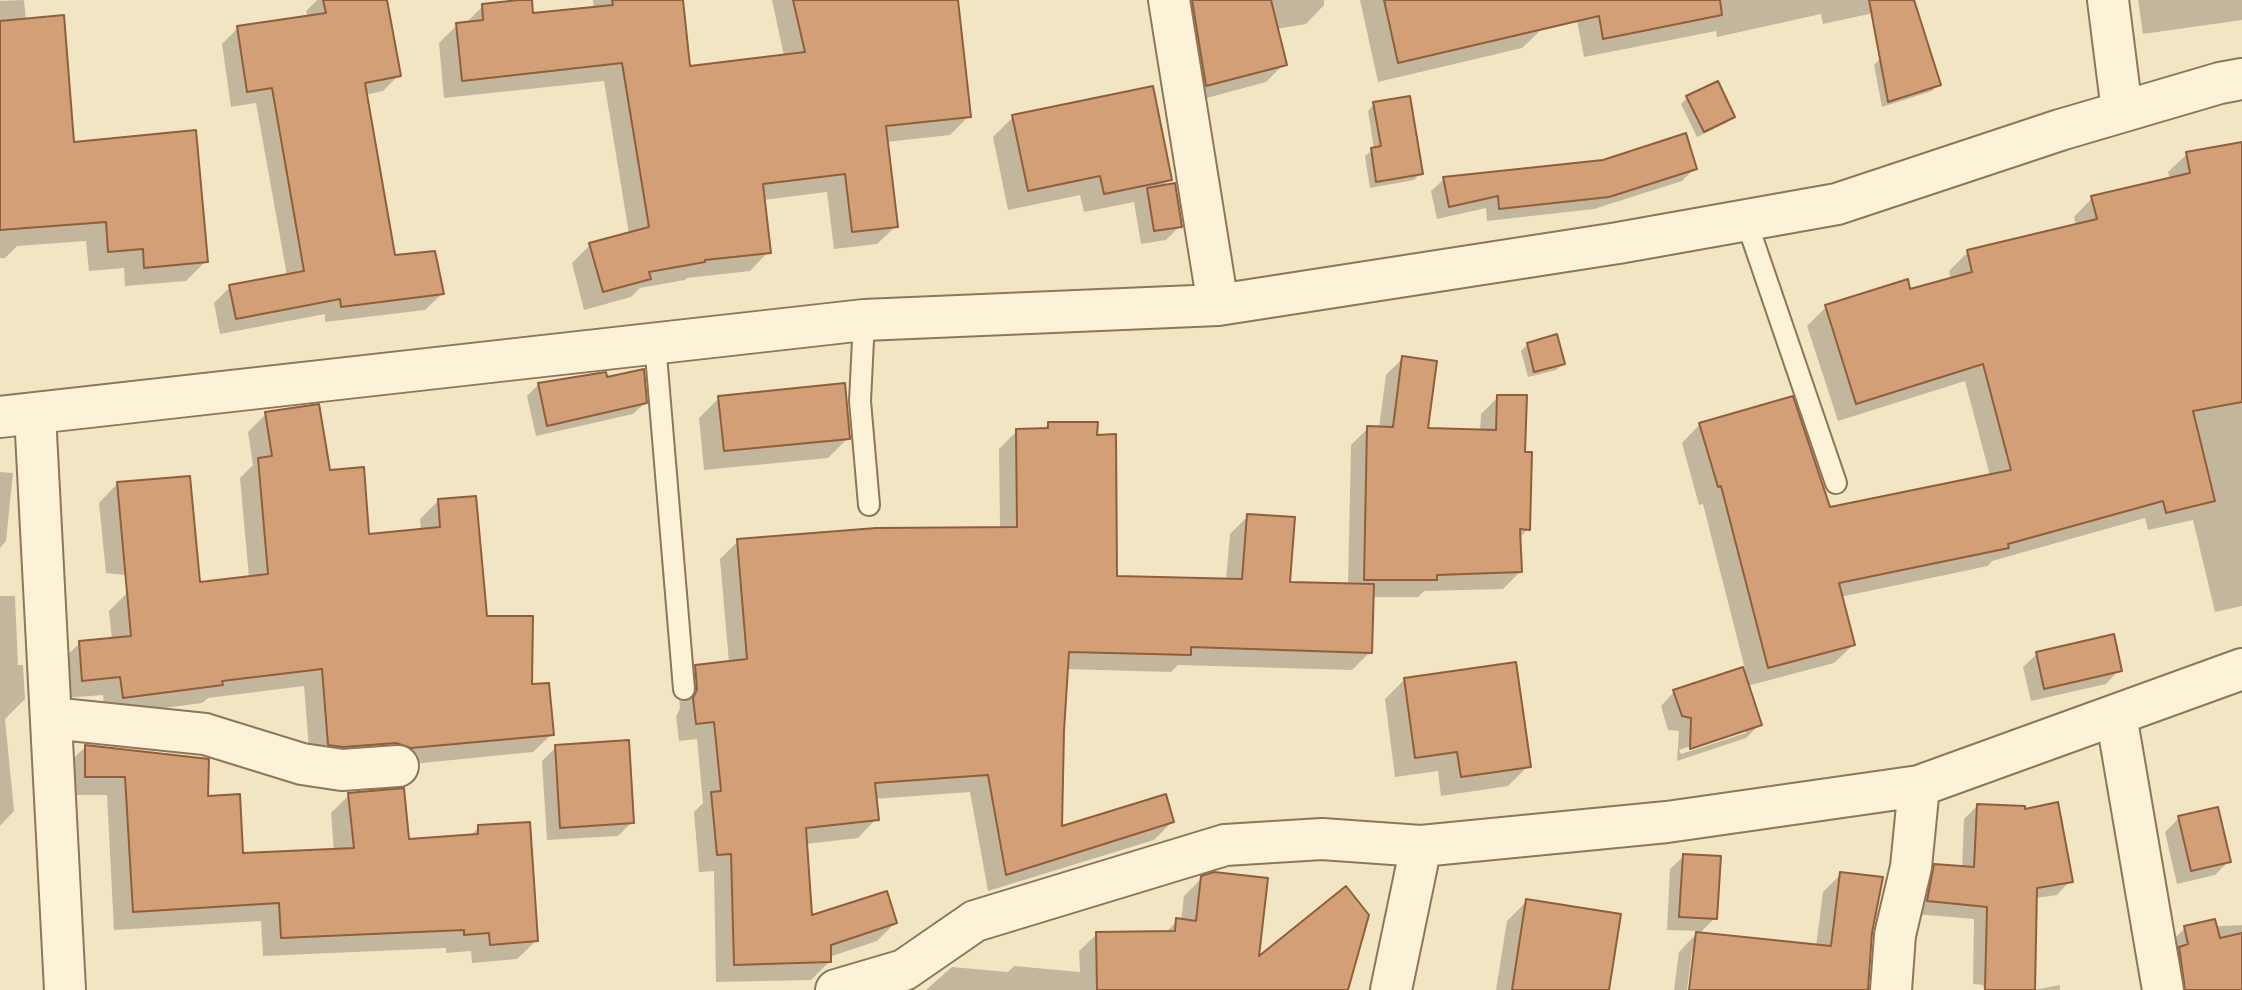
<!DOCTYPE html>
<html>
<head>
<meta charset="utf-8">
<style>
	body { margin:0 }
	canvas { display:block; background:#f2e5c4 }
</style>
</head>
<body>
<canvas width="2242" height="990"></canvas>
<script>
const g = document.querySelector('canvas').getContext('2d');
g.lineJoin = 'round';
function paint(path, color) { g.fillStyle = color; g.fill(path, 'evenodd'); }
function strokePath(path, color, width, dash) { g.strokeStyle = color; g.lineWidth = width; g.lineCap = dash ? 'butt' : 'round'; g.setLineDash(dash || []); g.stroke(path); }
const shadow = new Path2D(`
	M24 0 26 21 72 144 206 261 186 281 125 286 124 268 89 271 86 241 17 246 5 258H0V1Z
	M317 0H385L399 75 383 91 365 95 394 258 442 294 425 310 325 322V314L220 334 214 303 230 287 287 276 256 103 231 107 222 44 238 28 308 18 306 11Z
	M593 0H681L688 68 784 56 772 0H956L969 116 950 135 886 142 896 226 877 244 834 249 827 192 763 200 768 252 750 271 687 278 685 280 640 288 631 297 584 310 572 263 590 245 629 234 604 81 444 98 439 43 457 25 465 24 483 6 531 15 594 9Z
	M1164 0H1324V5L1306 24 1276 29 1284 64 1266 82 1188 103Z
	M1360 0H1535L1542 29 1522 48 1378 82Z
	M1573 0H1883L1869 14 1823 24 1821 14 1717 37 1716 31 1584 57Z
	M2138 0H2242V20L2143 34Z
	M1881 58 1938 84 1932 91 1882 107 1874 65Z
	M1687 98 1733 117 1726 123 1697 137 1681 104Z
	M1374 104 1421 173 1414 180 1370 188 1365 156 1374 149 1368 111Z
	M1013 117 1170 179 1162 187 1180 226 1166 240 1141 244 1134 202 1084 212 1080 195 1008 210 993 137Z
	M2242 144V606L2215 612 2193 520 2148 530 2145 518 1992 561 1988 566 1840 597 1853 645 1834 663 1747 686 1759 725 1746 738 1677 761 1679 731 1668 730 1661 706 1674 692 1745 669 1703 504 1699 505 1682 443 1700 424 1829 509 1990 476 1965 381 1838 421 1807 326 1826 307 1909 291 1951 280 1949 271 1968 252 2076 226 2074 217 2092 198 2170 180 2168 172 2187 154ZM1746 728V733L1681 754 1679 750Z
	M1695 168 1682 181 1594 209 1487 221 1486 208 1437 219 1431 191 1444 179Z
	M1528 344 1563 364 1556 370 1528 377 1521 351Z
	M1403 358 1426 430 1480 431 1481 414 1498 397 1522 454 1528 529 1519 538 1520 572 1503 589 1424 591 1418 597H1372L1370 652 1352 670 1178 665 1171 672 1066 669 1060 829 1172 822 1154 840 988 891 970 792 874 799 876 819 858 838 805 844 810 917 895 923 877 941 829 957V962L811 980 716 982 714 871 699 872 694 812 703 803 697 739 679 741 676 717 680 708 678 685 696 667 729 663 720 559 738 541 1000 529 999 449 1017 431 1042 430 1049 424 1115 578 1226 581 1230 534 1248 516 1288 584 1348 586 1351 445 1368 428H1379L1386 375Z
	M606 379 645 403 633 414 536 436 527 396 539 384Z
	M719 398 848 438 828 458 704 470 699 418Z
	M266 414 328 473 367 536 421 531 420 519 438 501 485 618 530 687 552 734 533 752 392 766 310 762 304 686 208 698 202 703 105 716 103 695 64 698 61 661 80 643 112 640 109 611 143 577 106 573 99 503 117 484 198 585 249 578 240 478 253 465 248 432Z
	M0 472 13 473 6 541 0 548Z
	M0 596H15L18 665H23L25 699 5 719 14 811 0 826Z
	M2037 654 2119 670 2106 684 2031 701 2023 667Z
	M1405 679 1528 766 1508 786 1441 796 1438 771 1395 777 1385 699Z
	M85 747 206 799 241 855 334 851 331 813 349 795 407 841 469 837 479 827 536 941 517 959 472 963 471 951 446 953V948L263 956 261 921 114 930 107 795H67V765Z
	M556 747 632 822 618 836 547 840 542 761Z
	M1977 806 2070 881 2057 895 2035 898 2033 990 2060 985V990H1984L1983 985 1973 984 1974 919 1915 914 1922 879 1935 866 1962 868 1964 819Z
	M2179 818 2228 862 2215 875 2177 884 2165 832Z
	M1684 856 1715 918 1699 934 1816 947 1823 892 1841 874 1870 933 1866 990H1691L1696 951H1692L1687 990H1674L1679 952 1699 931 1667 930 1670 869Z
	M1202 878 1256 961 1346 990H926L952 967 1008 972 1014 966 1080 972 1079 951 1097 934 1165 933 1177 921H1181L1184 896Z
	M1527 901 1607 990H1496L1507 921Z
	M2242 925V990H2164L2165 948 2185 928Z`);
const building = new Path2D(`
	M323 0H387L401 76 365 83 395 255 435 251 444 294 341 307 340 299 236 319 229 285 304 271 272 88 247 92 237 26 326 13Z
	M519 0H532L533 13 613 5 612 0H683L690 66 805 52 793 0H958L971 117 886 126 898 227 852 232 845 174 763 184 771 253 705 260V262L649 272 651 279 603 292 589 243 649 227 622 63 462 81 456 23 483 20 482 4Z
	M1192 0H1271L1287 65 1206 86Z
	M1384 0H1720L1722 15 1603 39 1599 16 1398 63Z
	M1869 0H1914L1941 85 1888 102Z
	M64 15 74 142 196 130 208 262 144 268 143 249 108 252 106 222 0 230V21Z
	M1718 81 1735 117 1704 132 1686 96Z
	M1153 86 1172 180 1104 194 1100 176 1028 191 1012 115Z
	M1410 96 1423 174 1376 182 1371 148 1381 146 1373 102Z
	M1686 133 1697 169 1609 197 1499 209 1498 196 1449 207 1443 177 1603 160Z
	M2242 142V402L2193 411 2215 501 2166 513 2163 501 2008 544 2009 548 1839 583 1855 645 1768 668 1721 486 1718 487 1699 423 1793 396 1830 507 2011 470 1983 364 1856 404 1825 305 1908 279 1910 289 1972 272 1967 250 2097 219 2091 196 2190 173 2186 152Z
	M1175 183 1182 227 1154 231 1147 188Z
	M1557 334 1565 364 1534 372 1527 343Z
	M1402 356 1437 361 1428 428 1496 430 1497 395H1527L1525 452H1532L1530 530 1520 529 1522 572 1437 575V580H1364L1367 426 1393 427Z
	M644 369 647 403 547 426 538 383 606 372 607 377Z
	M845 383 850 439 724 451 718 396Z
	M319 404 330 470 364 467 369 534 440 527 438 499 476 496 487 616H533L532 684 549 683 554 735 411 748 396 743 343 747 328 745 322 669 222 681 223 685 123 698 120 677 82 681 79 641 131 636 117 482 190 476 200 582 268 574 258 458 272 456 265 412Z
	M1048 422H1098L1097 435 1116 434 1117 576 1242 579 1247 514 1295 517 1290 582 1374 584 1372 653 1191 647V655L1069 652 1064 731 1062 826 1166 794 1174 822 1006 875 988 775 875 783 879 820 806 828 812 915 887 891 897 923 831 945V962L734 965 731 854 717 855 711 792 721 791 714 722 696 724 693 698 697 689 695 665 747 659 737 539 876 528 1017 527 1016 429 1048 428Z
	M2114 634 2122 671 2044 689 2036 652Z
	M1516 662 1531 767 1461 777 1457 752 1415 758 1404 678Z
	M1743 667 1762 725 1690 749 1691 718 1682 716 1673 690Z
	M629 740 634 823 560 828 555 745Z
	M85 745 209 759 208 796 240 794 243 853 354 848 348 793 404 788 409 839 478 834V825L530 822 538 941 490 945 489 933 464 935V930L281 938 279 903 133 912 125 777H85Z
	M2058 802 2073 882 2037 888 2035 990H1985L1987 907 1927 901 1934 864 1974 867 1977 804 2025 806V809Z
	M2218 807 2231 862 2191 871 2178 816Z
	M1683 854 1721 856 1717 919 1679 917Z
	M1214 872 1268 878 1259 956 1346 886 1369 915 1348 990H1097L1096 932 1175 931 1176 918 1196 921 1201 876Z
	M1840 872 1883 877 1872 933 1868 990H1689L1696 932 1831 946Z
	M1526 899 1621 914 1609 990H1512Z
	M2215 919 2220 938 2242 933V990H2185L2179 947 2188 944 2184 926Z`);
const lane = new Path2D(`
	M1746 220 1836 483
	M864 320 860 401 869 505
	M655 343 684 689`);
const street = new Path2D(`
	M1169 0 1218 305
	M2108 0 2122 111
	M35 414 65 990
	M0 417 864 320 1218 305 1618 243 1837 204 2060 130 2220 83 2242 79
	M2116 715 2163 990
	M51 718 205 734 302 764 342 770 398 766
	M836 990 904 970 975 921 1225 845 1322 839 1421 846 1667 822 1919 786 2242 669
	M1391 990 1421 846
	M1891 990 1895 935 1911 867 1919 786`);
paint(shadow, '#0003');
paint(building, '#d39f77');
strokePath(building, '#905e3c', 2);
strokePath(lane, '#8e7658', 24);
strokePath(street, '#8e7658', 44);
strokePath(lane, '#fcf2d8', 20);
strokePath(street, '#fcf2d8', 40);
</script>
</body>
</html>
